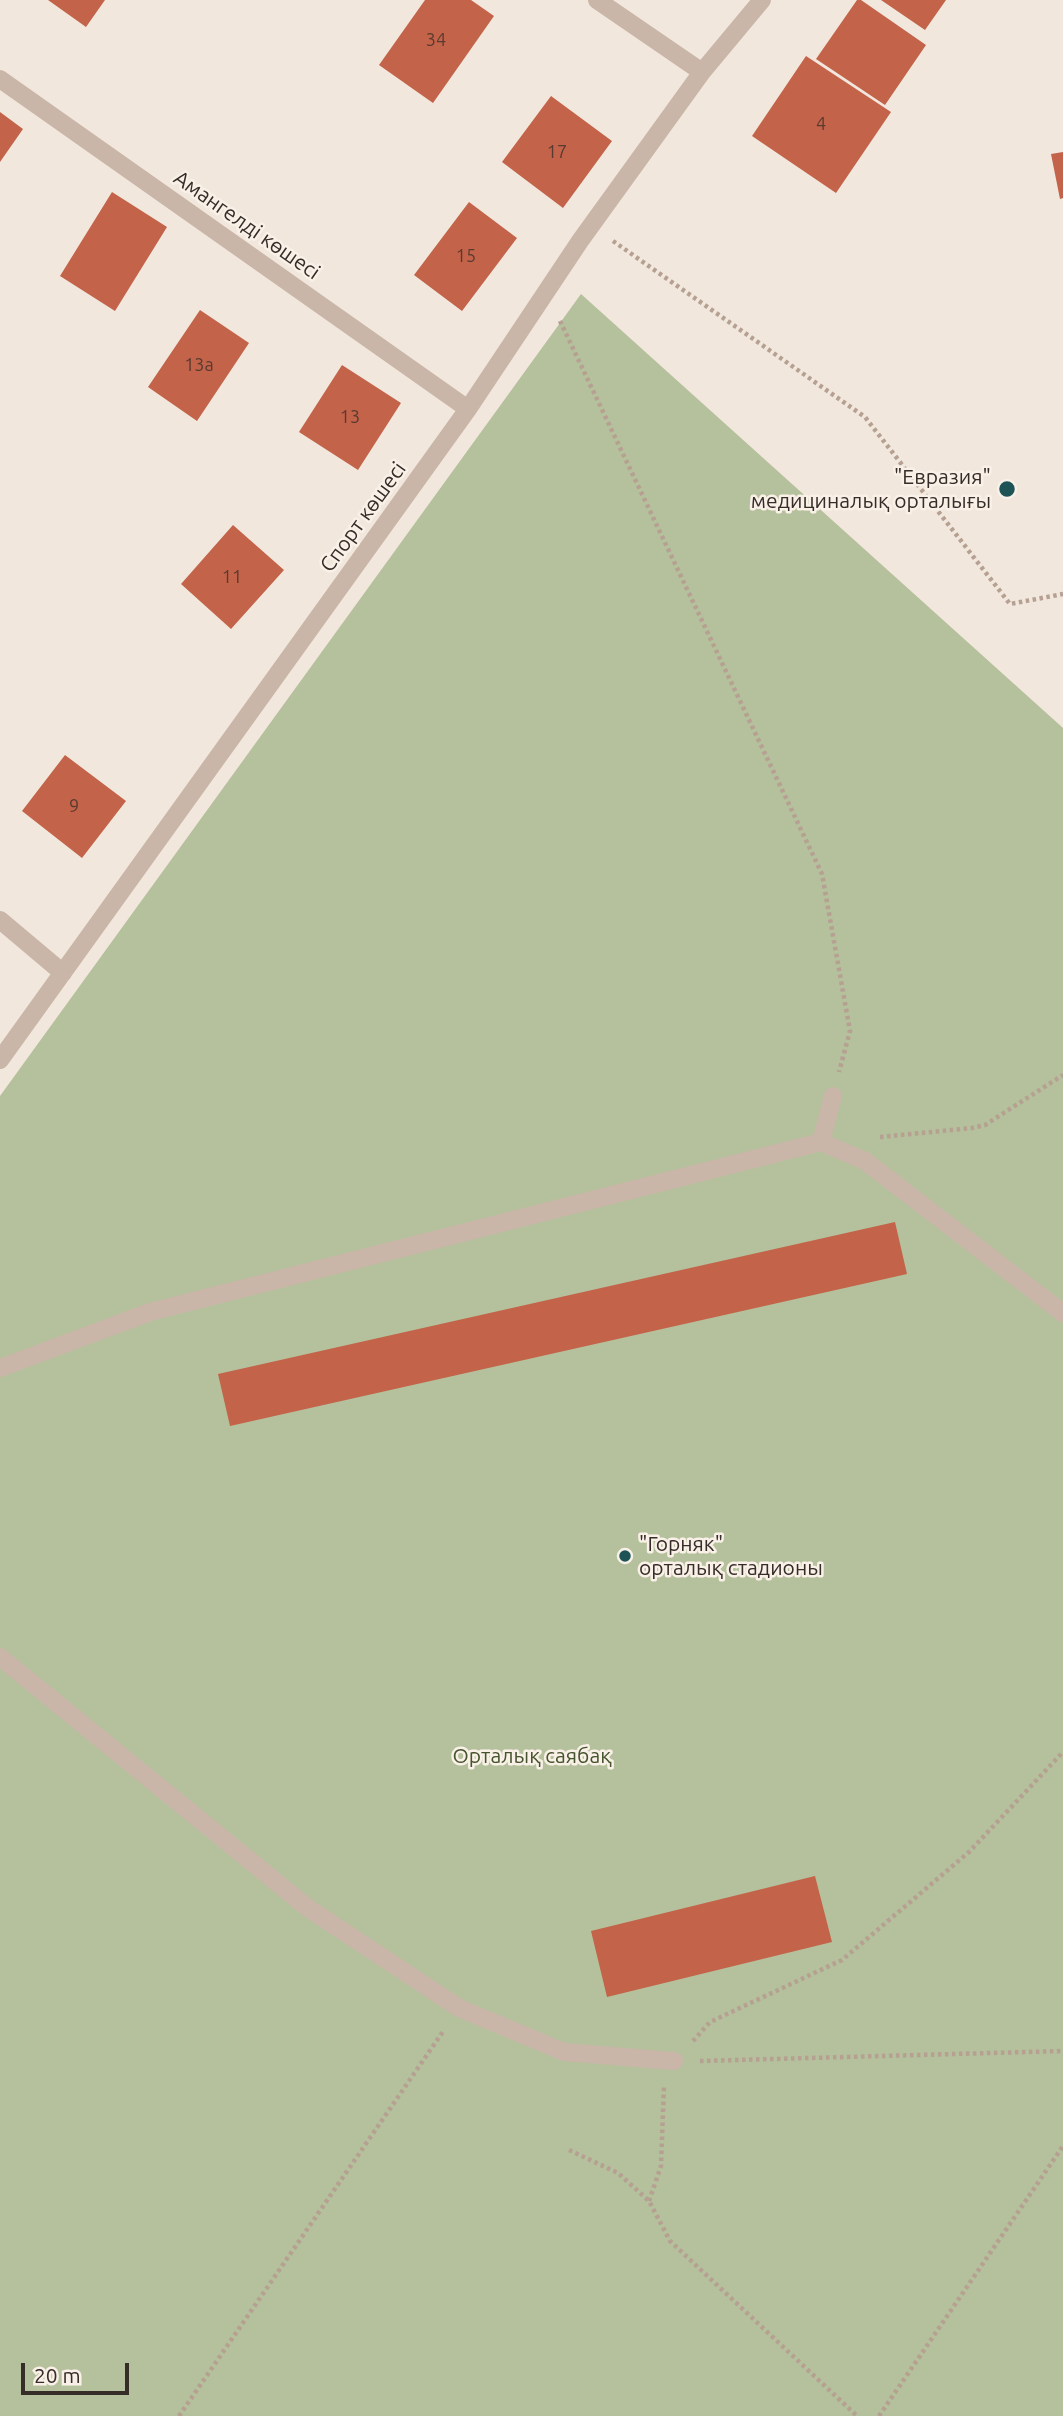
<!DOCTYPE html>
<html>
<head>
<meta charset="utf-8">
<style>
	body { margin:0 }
	#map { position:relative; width:1063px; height:2416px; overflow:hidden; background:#f1e7dc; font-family:Ubuntu,sans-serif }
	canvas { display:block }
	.scale { position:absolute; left:21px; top:2363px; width:108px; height:32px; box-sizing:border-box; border:4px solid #362c28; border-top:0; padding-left:9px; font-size:21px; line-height:24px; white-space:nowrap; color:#362c28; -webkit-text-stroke:5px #f9f1e8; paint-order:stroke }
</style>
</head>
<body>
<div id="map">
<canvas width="1063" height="2416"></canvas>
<div class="scale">20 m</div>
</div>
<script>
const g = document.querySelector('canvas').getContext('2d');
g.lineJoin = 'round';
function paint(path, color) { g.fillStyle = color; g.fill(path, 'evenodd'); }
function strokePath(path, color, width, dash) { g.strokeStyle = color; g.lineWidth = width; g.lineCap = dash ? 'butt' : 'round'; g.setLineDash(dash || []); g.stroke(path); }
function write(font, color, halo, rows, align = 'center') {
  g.font = font + ' Ubuntu,sans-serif'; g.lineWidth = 5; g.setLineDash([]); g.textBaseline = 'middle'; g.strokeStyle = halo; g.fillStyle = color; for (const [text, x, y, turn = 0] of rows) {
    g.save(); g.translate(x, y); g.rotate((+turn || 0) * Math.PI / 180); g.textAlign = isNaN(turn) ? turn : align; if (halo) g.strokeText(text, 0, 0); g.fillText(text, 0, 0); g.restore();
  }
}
const green = new Path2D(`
	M581 294 1063 728V2416H0V1096Z`);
const building = new Path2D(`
	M48 0H105L86 27Z
	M425 0H471L494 16 433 103 379 65Z
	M857 0H861L926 45 885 105 816 59Z
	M881 0H946L925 30Z
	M806 56 891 112 836 193 752 136Z
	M551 96 612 141 563 208 502 162Z
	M0 112 23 129 0 162Z
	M1063 152V198L1060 199 1051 154Z
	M112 192 167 227 115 311 60 276Z
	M469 202 517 238 462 311 414 275Z
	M200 310 249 343 197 421 148 387Z
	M342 365 401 403 358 470 299 432Z
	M233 525 284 570 231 629 181 584Z
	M65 755 126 801 82 858 22 811Z
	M895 1222 907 1274 230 1426 218 1374Z
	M815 1876 832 1942 607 1997 591 1931Z`);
const path = new Path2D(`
	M613 241 865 417 1010 604 1063 594
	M560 321 822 874 850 1031 839 1072
	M880 1137 972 1128 985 1125 1063 1075
	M693 2041 710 2022 842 1960 969 1852 1063 1752
	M700 2061 1063 2051
	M569 2150 618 2173 649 2201 670 2241 857 2416
	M649 2201 661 2166 664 2085
	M179 2416 444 2030
	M879 2416 1063 2146`);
const lane = new Path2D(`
	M821 1142 833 1096
	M0 1368 150 1312 821 1142 865 1161 1063 1313
	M0 1657 308 1908 459 2008 564 2052 674 2061`);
const street = new Path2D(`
	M597 0 702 72
	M0 79 468 409
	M0 920 63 973
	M0 1060 468 409 580 241 702 72 762 0`);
const markers = [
	[1007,489,9,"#1f5457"],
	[625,1556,7,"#1f5457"]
];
const numberNames = [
	["34",436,40],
	["4",821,124],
	["17",557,152],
	["15",466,256],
	["13а",199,365],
	["13",350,417],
	["11",232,577],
	["9",74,806]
];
const streetNames = [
	["Амангелді көшесі",247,225,35],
	["Спорт көшесі",363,517,-54]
];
const poiNames = [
	["\"Евразия\"",991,477],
	["медициналық орталығы",991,501],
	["\"Горняк\"",639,1544,"left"],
	["орталық стадионы",639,1568,"left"]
];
const parkNames = [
	["Орталық саябақ",532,1756]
];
paint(green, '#b5c09c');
paint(building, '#c36349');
strokePath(path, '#b5a092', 4.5, [3.5, 3.5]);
strokePath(lane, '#c9b6a8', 18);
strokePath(street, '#c9b6a8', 18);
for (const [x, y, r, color] of markers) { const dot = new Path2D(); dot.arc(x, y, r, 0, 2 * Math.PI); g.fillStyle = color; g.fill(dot); strokePath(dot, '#f9f1e8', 2.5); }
write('18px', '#593a30', null, numberNames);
write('21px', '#362c28', '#f9f1e8', streetNames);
write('21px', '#362c28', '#f9f1e8', poiNames, 'right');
write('21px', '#46542d', '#f9f1e8', parkNames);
</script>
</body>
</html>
